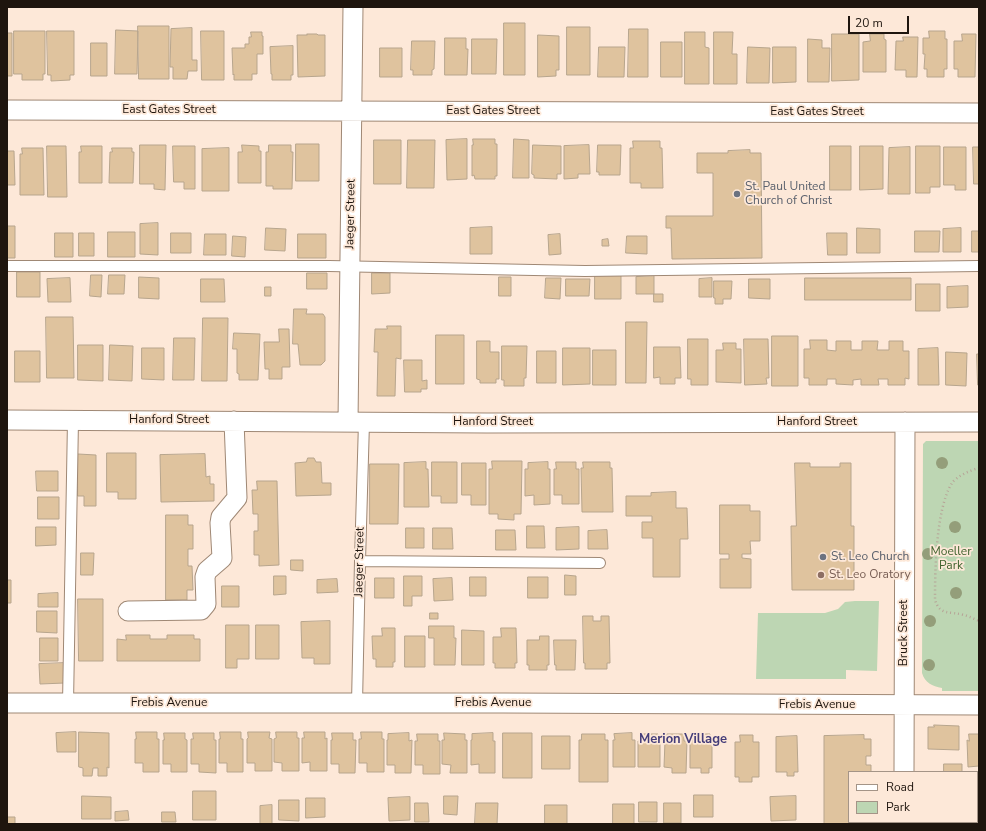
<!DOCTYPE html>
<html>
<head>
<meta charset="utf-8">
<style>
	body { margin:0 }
	#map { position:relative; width:986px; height:831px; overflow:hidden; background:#fde8d8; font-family:"Nunito Sans",sans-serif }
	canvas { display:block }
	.frame { position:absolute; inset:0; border:8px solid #1e150e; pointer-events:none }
	.legend { position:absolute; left:848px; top:771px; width:130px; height:52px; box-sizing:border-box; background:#fde8d8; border:1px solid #a49487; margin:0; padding:5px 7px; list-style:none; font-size:12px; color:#1e150e }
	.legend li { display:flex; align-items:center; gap:8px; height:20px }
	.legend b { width:20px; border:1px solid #a49487 }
	.scale { position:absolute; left:848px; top:16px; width:61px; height:18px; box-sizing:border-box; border:2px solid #1e150e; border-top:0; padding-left:5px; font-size:12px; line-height:14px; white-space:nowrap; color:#1e150e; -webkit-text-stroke:3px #fde8d8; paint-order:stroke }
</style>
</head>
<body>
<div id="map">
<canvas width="986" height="831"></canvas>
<div class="frame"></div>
<ul class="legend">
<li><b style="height:5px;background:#fff"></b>Road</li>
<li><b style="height:11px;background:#bdd6b3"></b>Park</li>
</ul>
<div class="scale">20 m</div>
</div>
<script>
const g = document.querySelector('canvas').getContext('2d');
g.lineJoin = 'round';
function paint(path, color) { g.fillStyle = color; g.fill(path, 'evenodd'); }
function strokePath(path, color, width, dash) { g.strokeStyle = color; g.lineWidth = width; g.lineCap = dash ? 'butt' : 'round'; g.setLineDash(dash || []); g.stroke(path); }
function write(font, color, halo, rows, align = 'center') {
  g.font = font + ' "Nunito Sans",sans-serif'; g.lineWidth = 3.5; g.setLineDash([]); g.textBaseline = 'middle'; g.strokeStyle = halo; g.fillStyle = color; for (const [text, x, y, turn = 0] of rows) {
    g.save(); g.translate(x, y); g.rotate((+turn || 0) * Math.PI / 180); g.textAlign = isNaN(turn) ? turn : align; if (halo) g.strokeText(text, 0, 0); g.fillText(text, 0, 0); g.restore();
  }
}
const green = new Path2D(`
	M926 441H979V691H942V688C932 686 925 683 922 673L923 444Z
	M855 601H879L877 671 846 670V679H756L758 613H825L838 609 845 602Z`);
const building = new Path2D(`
	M504 23H525V75H504Z
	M138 26H169V79H139Z
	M567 27H590V75H567Z
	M192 28V60H197V71H188L187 79H173V67H170L171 29Z
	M629 29H648V77H628Z
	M116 30 138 31 137 74H115Z
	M14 31H45V74H43V80H22V74H14Z
	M47 31H74V75H70V80L51 81V75H48Z
	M201 31H224V80H202Z
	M929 31H945V39H947V69H944V77H927V69H924L925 54H923V38H929Z
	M251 32H262V36H263V54H257V74H252V80H234V74L233 75 232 48H245V44H249V37H251Z
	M685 32H705V47L709 48V84H685Z
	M714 32H733L732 54H737V84H714Z
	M7 33H12V76H7Z
	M307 34H317L318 35H325V76L298 77 297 35H307Z
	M832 34H859V80L832 81Z
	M870 34H884V39L886 40V72H863V42L870 41Z
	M962 34H976L975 77H958V69H954V41H962Z
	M538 35 559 36V70H556V76L538 77Z
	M903 37H918L917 77H906V70H895L896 41H903Z
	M445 38H466V49H468L467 75H445Z
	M472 39H497L496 74H472Z
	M808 39 822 40V48H830L829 82H808Z
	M412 41H435L434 69 432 70V75H413V70H411Z
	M661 42H682V77H661Z
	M91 43H107V76H91Z
	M293 46V75H291V80H272V74H271L270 47Z
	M599 47H625L624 77H598Z
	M748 47 770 48 769 83H747Z
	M773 47H796V82L773 83Z
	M380 48H402V77H380Z
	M467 139V179L447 180 446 140Z
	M473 139H495V144H497V176H495V179H475L474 175 472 176V145H473Z
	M514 139 529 140V178H513Z
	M374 140H401V184H374Z
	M408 140H435L434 188H407Z
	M633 141H660V148H662L663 188H641V183H630V148H633Z
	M296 144H319V181H296Z
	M140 145H166L165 190 154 189V184H140Z
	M242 145 259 146V151H261V183H238V152H242Z
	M269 145H291V152H293L292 189H273V186H266V152H268Z
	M533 145 561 146V174H557V179L534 178V175L532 174Z
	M589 145 590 174H578V178L564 179V146Z
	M598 145H621L620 175H599V172H597Z
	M47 146H66L67 197H48Z
	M81 146H102V183H79V152H81Z
	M173 146H195V189H184V182H174Z
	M830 146H851V190H830Z
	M860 146H883V189L860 190Z
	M916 146H940V187H930V193H916Z
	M910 147V194H888L889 148Z
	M944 147H966V190H955V185H944Z
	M973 147H979V184H974Z
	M22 148H43L44 195H20V154H22Z
	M112 148H132V152H134L133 183H109L110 152H112Z
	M229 148V191H202V149Z
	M750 150V153H761L762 258 672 259 671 228H666V216H713V173H697V153H728V151Z
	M7 151H14L15 185H7Z
	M158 223V255L140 254V224Z
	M7 226H15V258H7Z
	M492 227V254H470V228Z
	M266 228 286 229 285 251 265 250Z
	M857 228 880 229V253H857Z
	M961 228V252H943V229Z
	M915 231H940L939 252H915Z
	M972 231H979V252H972Z
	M108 232H135V257H108Z
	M55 233H73V257H55Z
	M79 233H94V256H79Z
	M171 233H191V253H171Z
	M827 233H847V255H828Z
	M205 234H226V255H204Z
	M298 234H326V258H298Z
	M560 234 561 254 549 255 548 235Z
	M233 236 246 237 245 257 232 256Z
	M627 236H647V254L626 253Z
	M608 239 609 246H602V240Z
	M17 272H40V297H17Z
	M307 273H327V289H307Z
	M372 273H390V293L372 294Z
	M595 274H621V299H595Z
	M91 275H102L101 297 90 296Z
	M109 275H125L124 294H108Z
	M654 276V294H636V277Z
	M139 277 159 278V299L139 298Z
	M499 277H511V296H499Z
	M70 278 71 302H48L47 279Z
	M546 278H561L560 299 545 298Z
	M712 278V297H699V279Z
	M805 278H911V300H805Z
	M201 279H224L225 302H201Z
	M566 279H590L589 296H566Z
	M749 279H770V299L749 298Z
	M714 281H732L731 299H723V304H715V298H714Z
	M916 284H940V311H916Z
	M968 286V307L947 308V287Z
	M265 287H271V296H265Z
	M654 294H663V302H654Z
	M294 309H307L306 314H323L325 317V361L321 365H300L298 344H293Z
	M46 317H73L74 378H47Z
	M203 318H228L227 381H202Z
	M626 322H647L646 383H626Z
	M387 326H401V359L396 358 395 396H377L378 352H374L375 329H387Z
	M279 329H289L290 367H282V379H269V369H265L264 342H279Z
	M234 333 260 334 258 380H239V374L237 373V349H233Z
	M436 335H464V384H436Z
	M772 336H798V386H772Z
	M174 338H195L194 380H173Z
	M688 339H708V385H691V379H688Z
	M744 339H768L769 378H766L767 384 745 385Z
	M810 340H827V350L836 351V341H851V350H862V341H878L877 350H889V341H903V351H909V379L905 378V385H888V379H878L879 385H861V379L853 380V385L836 384V379H827V385H809V378H804V349H810Z
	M477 341H490V352H499V379H496V383H480V380L477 379Z
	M723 343H736V349H741V383L716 382V350H723Z
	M78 345H103V381L78 380Z
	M110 345 133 346 132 381 109 380Z
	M502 346H527L526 378H524V386H504V380H502Z
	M654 347H680L681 378H675V384H660V377L654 378Z
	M142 348H164V380L142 379Z
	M563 348H590V384L563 385Z
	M938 348 939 385H918V349Z
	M593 350H616V385H593Z
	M15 351H40V382H15Z
	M537 351H556V383H537Z
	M946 352 967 353 966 386 946 385Z
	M977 354H979V385H978Z
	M404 360H422V381L427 380V389H421V392H405Z
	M107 453H136V499H118V492H107Z
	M78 454 96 455V506H84V496H78Z
	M205 454 206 477 210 476V484H214V501L161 502 160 455Z
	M308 458H314L316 462H321L322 483H331V495L296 496 295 463 306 462Z
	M492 461H522L521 514H514V520L498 519V514H489V469H492Z
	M426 462V469H428L429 507H404V463Z
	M432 462H457V503H441V496H432Z
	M548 462V469H550V504L534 505V495L525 496V469H528V463Z
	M556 462H576V469H579V504H562V495H554V469H556Z
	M583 462H610V468H612L613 512H582L581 468H583Z
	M462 463H486V505H471V495H462Z
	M795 463H810V467H840V463H851V526H854V590H792L791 526H796Z
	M370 464H399L398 524H370Z
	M36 471H58V491H37Z
	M257 481H277L279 565 259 566V555H254V531H258V514H253L252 490H257Z
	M676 492V508H687L688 539H680V577H653V538H642V522H652V516H626V496H651V493Z
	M38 497H59V519H38Z
	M720 505H750V511H760V541H750L751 554H742V558L751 559V588H720V559H729V554H720Z
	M166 515H188V525H193V549H188V566H192L193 590H187V600H166Z
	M527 526H544L545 548H527Z
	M36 527H56V545L36 546Z
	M579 527V549L556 550V528Z
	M406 528H424V548H406Z
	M433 528H452L453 549H433Z
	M496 530H515L516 550H496Z
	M607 530 608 549H588V531Z
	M81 553H94L93 575H81Z
	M291 560H303V571L291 570Z
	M565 575 576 576V595H565Z
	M274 576H286V594L274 595Z
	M404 576H422V596H412V606H404Z
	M470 577H486V596H470Z
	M528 577H548V598H528Z
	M375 578H394V598H375Z
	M452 578 453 600 434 601 433 579Z
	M337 579 338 592 317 593V580Z
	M7 580H11V603H7Z
	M222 586H239V607H222Z
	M58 593V607H38V594Z
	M78 599H103V661H79Z
	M37 611H57V633L37 632Z
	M430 613H438V619H430Z
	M583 616H593V621H601V616H609L610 663H607V669H585V663H584Z
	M330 621V664H314V658H302L301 622Z
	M226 625H249V659H237V668H226Z
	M256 625H279V659H256Z
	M429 626H454V638H456L455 665H434V638H429Z
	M382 628H395V662H393V667H376V659H373L372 636H382Z
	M501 628H516L517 663H515V668H495V663H493V637H501Z
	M462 630 484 631V665H462Z
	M126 635H150V639H167V635H194V639H200V661H117V639L126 640Z
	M405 636H425V667H405Z
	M540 636H549V665H547V670H529V665H527V640H539Z
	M40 638H58V661H40Z
	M554 640H576L575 670H556V665H555Z
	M65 663V683L40 684 39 664Z
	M934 725 959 726V750L928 749V727H934Z
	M76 732V752H57L56 733Z
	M79 732 109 733V768L107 767V776H98V768H93L92 776H83V768L79 767Z
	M136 732H157V739H159V772H143V763H135V739H136Z
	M220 732H241V739H243V772H227V763H219V739H220Z
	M248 732H270L269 738 272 739V771H255V763H247V739L248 738Z
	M276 732H297V738H299V771H282V763L274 762V739L276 738Z
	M304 732H325V739L327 738V771H310V762L302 763V738H304Z
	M361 732H382V739H384V772H367V763H359V739H361Z
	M164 733H185V739L187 740V772H171V764H163V740H164Z
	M193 733H214V740H216V773L199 772V764H191V739H193Z
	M332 733H353V740H356L355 773H339V764H331V740H332Z
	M409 733V741L412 740 411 773H395V765H387V740H388V734Z
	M444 733 465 734V740H467V773H450L451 765 442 764V740H444Z
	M493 733V741H495V773H479V764L471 765V740H472V734Z
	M503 733H532V778H503Z
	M632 733V740H635V767H613V740H615L614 734Z
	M417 734H438V741H440V774H423V765H415V741H417Z
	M582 734H605V740H608V782H579V740H581Z
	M640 734H658V741H660V767H638V741H640Z
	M667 734H684V741H687L686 773H672V768L664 767 665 741H666Z
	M692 734H710V741H712V768H709V773H701V768H690V741H692Z
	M969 734H979V770V766L968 767 967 740 969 741Z
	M740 735H753V742H759V777H752V782H739V777H735V742H740Z
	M864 735V739H871V756H866V765H871V772H849V822H871V824H824V736Z
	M542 736H570V769H542Z
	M797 736 798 772H794V776H787V772H776V737Z
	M944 764H962V772H944Z
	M193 791H216V820H193Z
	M694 795H713V817H694Z
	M82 796 111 797V819H82Z
	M444 796H458L457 815 444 814Z
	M796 796V820L771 821 770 797Z
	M410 797V820L389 821 388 798Z
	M306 798H325V817L306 818Z
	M279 800H299V821L279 820Z
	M639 802H657V822H639Z
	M415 803H428L429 822H415Z
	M476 803H498L497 824H475Z
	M664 803H681V823H664Z
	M613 804H634V824H613Z
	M272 805V824H260V806Z
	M545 805H567V824H545Z
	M977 809H979V824H976Z
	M128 811 129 820 115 821V812Z
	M162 812H175L176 822H162Z
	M7 817H15V824H7Z
	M929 822H957V824H929Z`);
const path = new Path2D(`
	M979 468C971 470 957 476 952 483 936 508 935 570 935 600 940 616 950 611 964 615 969 616 974 619 979 621`);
const service = new Path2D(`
	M7 266H329L585 271 979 266
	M360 561 600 563
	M68 703 73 420
	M357 703 360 561 364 422`);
const minor = new Path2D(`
	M7 110 979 113
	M7 420 487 423 979 422
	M348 422 353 7
	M128 611 201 610 206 604 205 577 207 571 222 558 220 523 221 517 237 498 234 421
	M7 703H503L979 705
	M904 772 905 422
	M904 824V822`);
const trees = [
	[942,463],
	[955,527],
	[928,554],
	[956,593],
	[930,621],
	[929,665]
];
const markers = [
	[737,194,4,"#6b7280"],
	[823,557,4,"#6b7280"],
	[821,575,4,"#8d6e63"]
];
const streetNames = [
	["East Gates Street",169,110],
	["East Gates Street",493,111],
	["East Gates Street",817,112],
	["Jaeger Street",351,214,-89],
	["Hanford Street",169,420],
	["Hanford Street",493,422],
	["Hanford Street",817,422],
	["Jaeger Street",360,562,-89],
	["Bruck Street",904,633,-90],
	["Frebis Avenue",169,703],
	["Frebis Avenue",493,703],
	["Frebis Avenue",817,705]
];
const worshipNames = [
	["St. Paul United",745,187],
	["Church of Christ",745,201],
	["St. Leo Church",831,557]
];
const parkNames = [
	["Moeller",951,552],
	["Park",951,566]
];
const educationNames = [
	["St. Leo Oratory",829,575]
];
const neighbourhoodNames = [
	["Merion Village",683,740]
];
paint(green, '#bdd6b3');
paint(building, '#dfc39e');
strokePath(building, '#b7a58d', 1);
strokePath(service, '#9f8875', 12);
strokePath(minor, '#9f8875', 21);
strokePath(path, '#b6a497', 2.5, [1, 3]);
strokePath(service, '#fff', 10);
strokePath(minor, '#fff', 19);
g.fillStyle = '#949e7a';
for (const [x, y] of trees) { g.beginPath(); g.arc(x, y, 6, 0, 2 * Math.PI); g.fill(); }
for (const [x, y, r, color] of markers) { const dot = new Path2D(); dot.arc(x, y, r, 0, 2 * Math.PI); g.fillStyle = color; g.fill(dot); strokePath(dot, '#fde8d8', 1.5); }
write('12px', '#1e150e', '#fde8d8', streetNames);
write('12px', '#5b616d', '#fde8d8', worshipNames, 'left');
write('12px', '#3f622d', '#fde8d8', parkNames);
write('12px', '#785e54', '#fde8d8', educationNames, 'left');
write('bold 13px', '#443c79', '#fde8d8', neighbourhoodNames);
</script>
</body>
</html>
